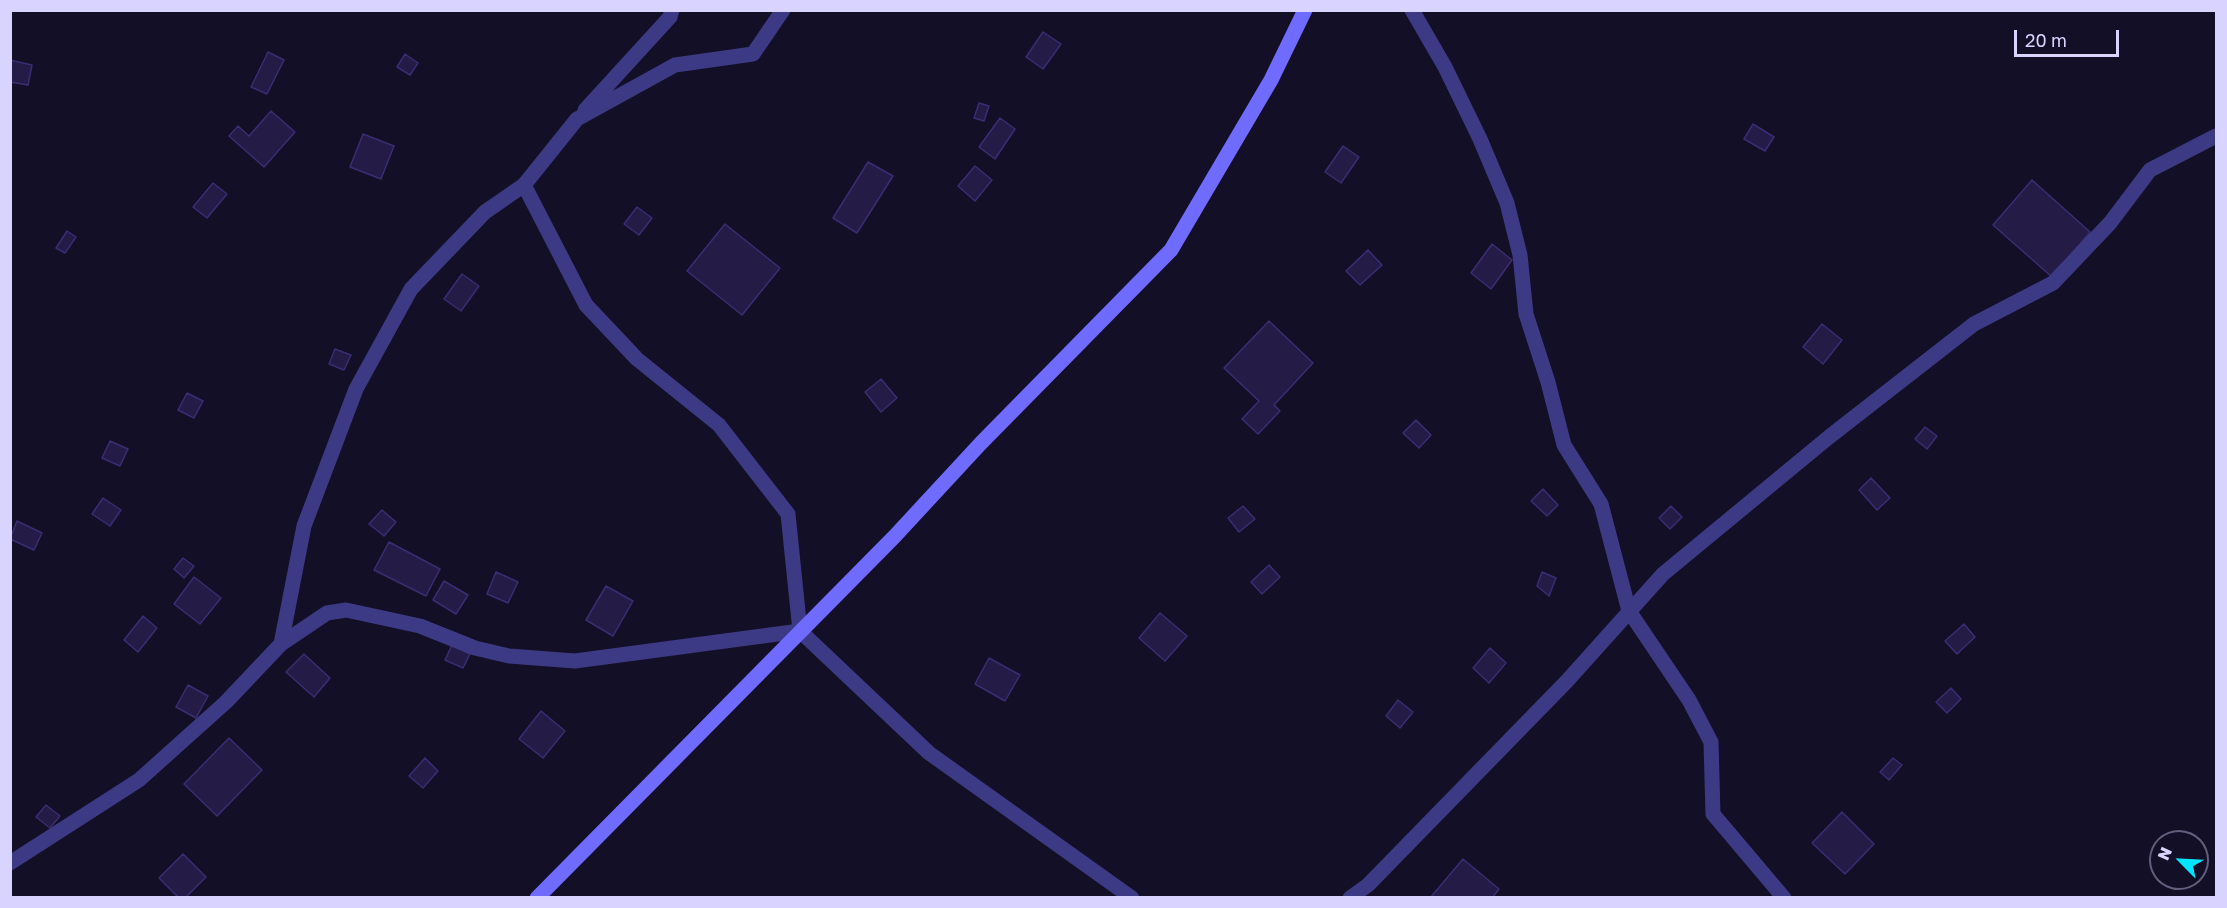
<!DOCTYPE html>
<html>
<head>
<meta charset="utf-8">
<style>
	body { margin:0 }
	#map { position:relative; width:2227px; height:908px; overflow:hidden; background:#130f26; font-family:"Golos Text",sans-serif }
	canvas { display:block }
	.frame { position:absolute; inset:0; border:12px solid #d9d4ff; pointer-events:none }
	.north { position:absolute; left:2149px; top:830px; width:60px; height:60px; box-sizing:border-box; background:#130f26; border:2px solid #625e7d; border-radius:50%; rotate:294deg; font-size:16px; font-weight:700; line-height:24px; text-align:center; color:#d9d4ff }
	.north::after { content:''; display:block; margin:auto; width:21px; height:27px; background:#00e5ff; clip-path:polygon(50% 0,100% 100%,50% 72%,0 100%) }
	.scale { position:absolute; left:2014px; top:30px; width:105px; height:27px; box-sizing:border-box; border:3px solid #d9d4ff; border-top:0; padding-left:8px; font-size:18px; line-height:21px; white-space:nowrap; color:#d9d4ff; -webkit-text-stroke:4px #130f26; paint-order:stroke }
</style>
</head>
<body>
<div id="map">
<canvas width="2227" height="908"></canvas>
<div class="frame"></div>
<div class="north">N</div>
<div class="scale">20 m</div>
</div>
<script>
const g = document.querySelector('canvas').getContext('2d');
g.lineJoin = 'round';
function paint(path, color) { g.fillStyle = color; g.fill(path, 'evenodd'); }
function strokePath(path, color, width, dash) { g.strokeStyle = color; g.lineWidth = width; g.lineCap = dash ? 'butt' : 'round'; g.setLineDash(dash || []); g.stroke(path); }
const building = new Path2D(`
	M1043 32 1061 44 1043 69 1026 57Z
	M268 52 284 60 267 94 251 87Z
	M405 54 418 63 410 75 397 67Z
	M10 60 32 65 28 85 10 82Z
	M979 103 989 106 984 121 974 118Z
	M271 111 295 132 264 167 229 136 238 126 249 136Z
	M1000 118 1015 129 995 159 979 147Z
	M1753 124 1774 137 1765 151 1744 139Z
	M363 134 394 146 381 179 350 167Z
	M1343 146 1359 157 1341 183 1325 172Z
	M868 162 893 176 857 233 833 218Z
	M975 166 992 180 975 201 958 186Z
	M2032 180 2090 232 2052 277 1993 225Z
	M213 183 227 194 207 218 193 207Z
	M637 207 652 218 639 235 624 224Z
	M725 224 780 268 742 315 687 271Z
	M67 231 76 237 65 253 56 248Z
	M1492 244 1512 260 1491 289 1471 273Z
	M1368 250 1382 265 1360 285 1346 271Z
	M462 274 479 286 461 311 444 299Z
	M1269 321 1313 363 1274 405 1280 411 1258 434 1242 419 1259 401 1224 368Z
	M1822 324 1842 340 1823 364 1803 347Z
	M335 349 351 355 344 370 329 364Z
	M881 379 897 398 881 412 865 392Z
	M187 393 203 401 194 418 178 410Z
	M1416 420 1431 435 1419 448 1403 433Z
	M1925 427 1937 436 1927 449 1915 439Z
	M110 441 128 449 120 466 102 458Z
	M1871 478 1890 498 1877 510 1859 490Z
	M1543 489 1558 505 1547 516 1531 501Z
	M103 498 121 510 110 526 92 514Z
	M1243 506 1255 519 1239 532 1228 518Z
	M1671 506 1682 517 1670 529 1659 518Z
	M382 510 396 522 384 536 369 524Z
	M17 521 42 533 34 550 10 539Z
	M389 542 440 569 426 596 374 570Z
	M183 558 194 566 184 578 174 569Z
	M1269 565 1280 577 1262 594 1251 582Z
	M496 572 518 582 508 603 487 594Z
	M1542 572 1556 578 1549 596 1537 586Z
	M194 577 221 598 200 624 174 604Z
	M444 581 468 595 456 614 433 600Z
	M606 586 633 601 613 636 586 620Z
	M1160 613 1187 636 1165 661 1139 638Z
	M143 616 157 628 138 652 124 640Z
	M1964 624 1975 637 1957 654 1945 641Z
	M452 645 470 654 463 668 445 660Z
	M1490 648 1506 663 1489 683 1473 668Z
	M304 654 330 678 314 697 286 672Z
	M989 658 1020 675 1005 701 975 684Z
	M188 685 208 696 196 718 176 707Z
	M1951 688 1961 699 1947 713 1936 702Z
	M1398 700 1413 712 1400 728 1386 716Z
	M541 711 565 731 543 758 519 739Z
	M229 738 262 770 217 816 184 784Z
	M425 758 438 771 423 788 409 776Z
	M1893 758 1902 765 1889 780 1880 772Z
	M46 805 60 816 50 828 36 817Z
	M1842 812 1874 844 1845 874 1812 843Z
	M183 854 206 877 185 898H179L159 878Z
	M1463 859 1499 889 1492 898H1430Z`);
const street = new Path2D(`
	M783 10 753 54 675 65 577 119 524 185 586 305 637 359 719 425 788 514 800 631 929 753 1132 898
	M1412 10 1445 67 1480 139 1507 203 1520 255 1526 314 1548 382 1564 445 1601 504 1629 611 1689 700 1711 742 1713 814 1784 898
	M585 110 670 17 672 10
	M281 644 304 526 356 389 411 289 485 212 524 185
	M10 863 139 780 226 702 281 644 327 613 346 610 420 626 475 648 509 656 575 661 800 631
	M1350 898 1368 885 1567 681 1663 574 1829 437 1974 324 2053 283 2110 223 2150 170 2216 136`);
const secondary = new Path2D(`
	M537 898 894 537 981 443 1171 250 1271 80 1305 10`);
paint(building, '#241b47');
strokePath(building, '#3b2d73', 1.5);
strokePath(street, '#3d3a85', 15);
strokePath(secondary, '#6f6bff', 15);
</script>
</body>
</html>
